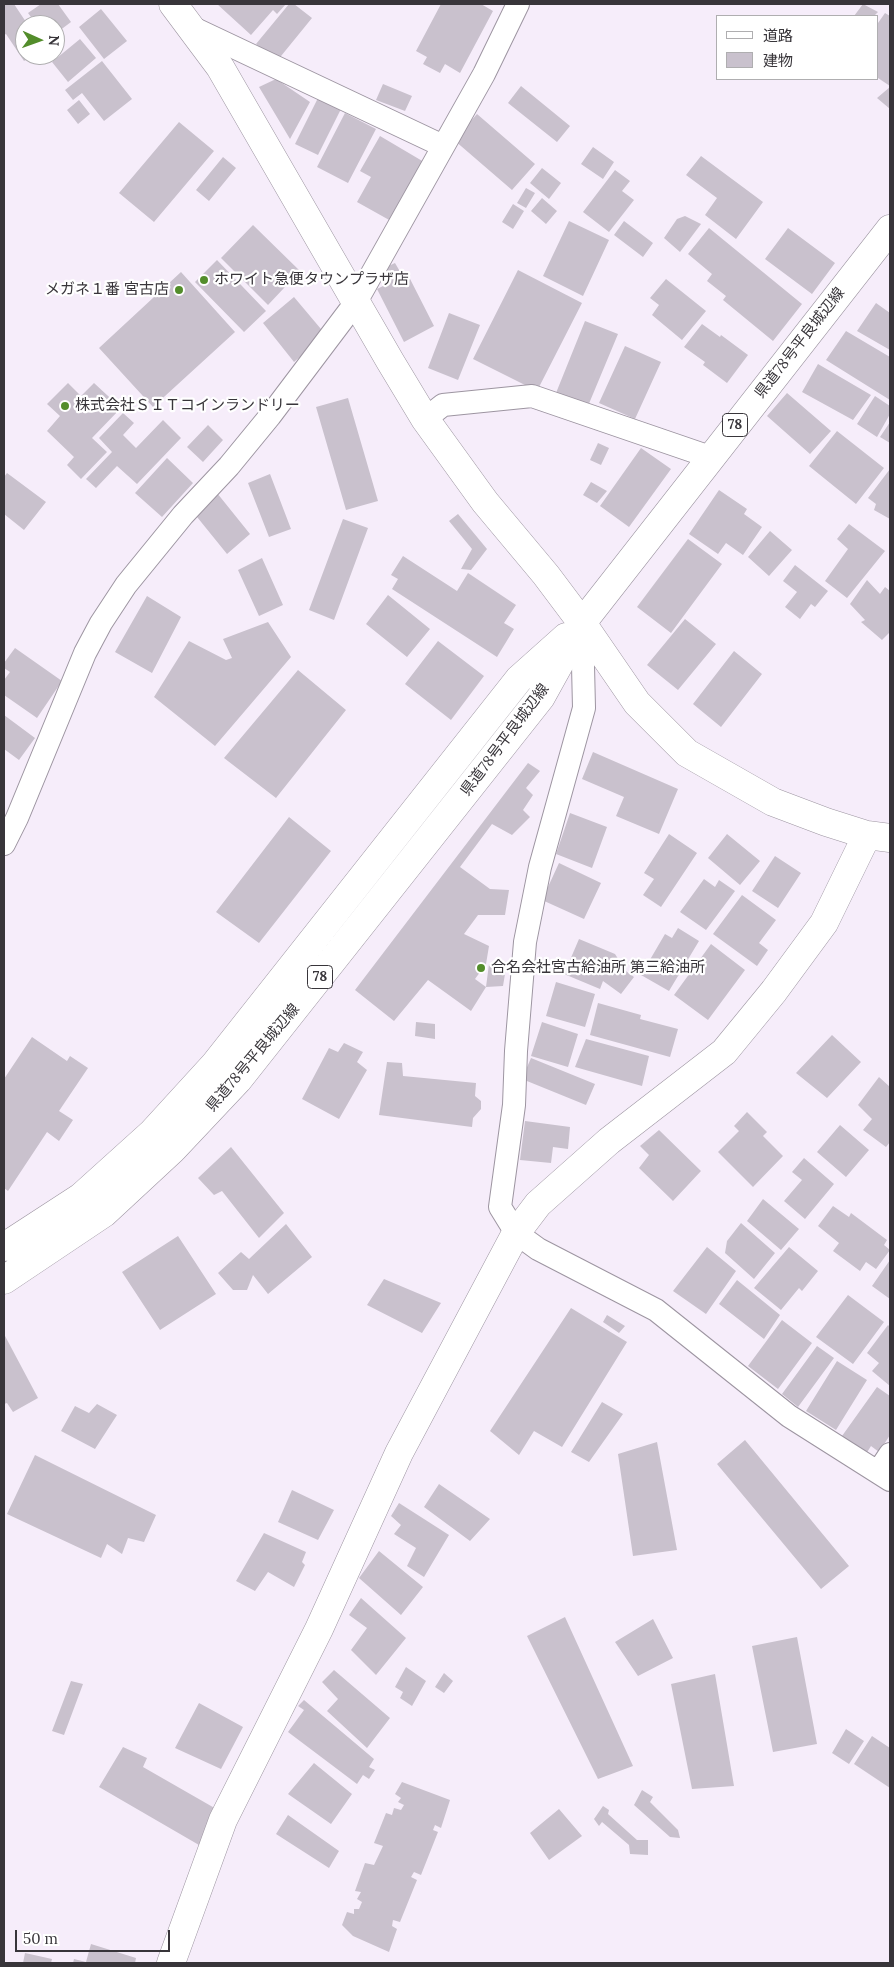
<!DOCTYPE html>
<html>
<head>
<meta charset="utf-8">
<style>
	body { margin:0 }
	#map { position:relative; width:894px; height:1967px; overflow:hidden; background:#f6edfa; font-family:Lora,"Noto Sans JP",serif }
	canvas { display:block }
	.frame { position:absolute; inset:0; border:5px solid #38353a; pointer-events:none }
	.legend { position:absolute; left:716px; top:15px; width:162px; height:65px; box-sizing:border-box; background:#fff; border:1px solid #afaeb0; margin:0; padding:6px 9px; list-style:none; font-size:15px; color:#38353a }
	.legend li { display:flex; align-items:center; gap:10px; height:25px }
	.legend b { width:25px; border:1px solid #afaeb0 }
	.north { position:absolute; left:15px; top:15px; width:50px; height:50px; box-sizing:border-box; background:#fff; border:1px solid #afaeb0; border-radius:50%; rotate:92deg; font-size:14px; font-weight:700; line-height:20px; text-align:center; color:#38353a }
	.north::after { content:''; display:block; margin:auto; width:18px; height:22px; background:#538d2b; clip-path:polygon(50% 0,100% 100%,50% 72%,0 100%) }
	.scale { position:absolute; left:15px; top:1930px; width:155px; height:22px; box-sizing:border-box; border:2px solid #38353a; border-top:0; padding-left:6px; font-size:15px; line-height:18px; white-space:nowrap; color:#38353a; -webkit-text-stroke:4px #fff; paint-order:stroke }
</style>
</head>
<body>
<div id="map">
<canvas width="894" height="1967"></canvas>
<div class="frame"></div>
<ul class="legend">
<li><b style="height:6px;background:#fff"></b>道路</li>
<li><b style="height:14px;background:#c9c1cd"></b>建物</li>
</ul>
<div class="north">N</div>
<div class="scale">50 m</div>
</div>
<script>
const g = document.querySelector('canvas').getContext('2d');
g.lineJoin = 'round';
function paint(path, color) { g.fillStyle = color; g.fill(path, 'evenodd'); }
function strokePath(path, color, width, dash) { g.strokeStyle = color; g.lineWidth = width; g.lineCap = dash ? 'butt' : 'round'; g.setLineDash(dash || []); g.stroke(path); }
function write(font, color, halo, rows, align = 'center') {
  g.font = font + ' Lora,"Noto Sans JP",serif'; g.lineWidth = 4.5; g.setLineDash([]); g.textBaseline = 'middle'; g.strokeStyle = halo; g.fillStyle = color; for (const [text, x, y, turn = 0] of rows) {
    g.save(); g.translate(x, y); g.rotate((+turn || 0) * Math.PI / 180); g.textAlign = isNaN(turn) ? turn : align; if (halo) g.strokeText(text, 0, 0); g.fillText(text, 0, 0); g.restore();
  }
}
const building = new Path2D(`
	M4 4H14L28 25H25V55H33L24 61 6 34 4 35Z
	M41 4H58L71 22 55 34V25H37L28 13Z
	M217 4H286L277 14 273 10 251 35Z
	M289 4H294L312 18 277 61 256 44Z
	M441 4H481L493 11 460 73 445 64 440 73 423 64 427 57 416 51Z
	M863 4 878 12 874 16H854Z
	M101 9 127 41 104 59 79 27Z
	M885 13 890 16V86L878 78V23Z
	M80 39 96 58 68 82 52 62Z
	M102 61 132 99 104 121 82 93 73 100 65 90Z
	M276 79 310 102 290 139 259 87Z
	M383 84 412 96 405 111 376 100Z
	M521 86 570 126 557 142 508 103Z
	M890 87V109L877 98Z
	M318 98 341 109 318 155 295 144Z
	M79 100 90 114 78 124 67 110Z
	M345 113 376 129 348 183 317 167Z
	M477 114 535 164 512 190 454 140Z
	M179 122 214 151 154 222 119 193Z
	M380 136 424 162 391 221 357 202 371 177 360 171Z
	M593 147 614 162 603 179 581 164Z
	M701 156 763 202 736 239 705 215 717 198 686 175Z
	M223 157 236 168 209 201 196 190Z
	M542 168 561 183 549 199 530 183Z
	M615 170 630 181 622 191 634 200 609 232 583 212Z
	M526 188 535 193 526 208 517 203Z
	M542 198 557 211 546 224 531 211Z
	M513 204 524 211 513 229 502 222Z
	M685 216 701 224 680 252 664 238 677 219Z
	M569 221 609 240 583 296 543 276Z
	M624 221 653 243 643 257 614 235Z
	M253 225 300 271 268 305 221 258Z
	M709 228 802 304 773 341 723 300 726 296 707 281 712 274 688 254Z
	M788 228 835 263 812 294 765 259Z
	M217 260 266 311 244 332 195 282Z
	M395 263 402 275 407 273 434 326 404 342 377 289 391 282 384 268Z
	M518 270 582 303 537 391 473 359Z
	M181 272 235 332 153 407 99 348Z
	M666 279 706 311 682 340 652 315 659 305 650 298Z
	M294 297 326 335 294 362 263 323Z
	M876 303 890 313V350L857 331Z
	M449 313 480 325 458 380 428 368Z
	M585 321 618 334 588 406 556 393Z
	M702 324 720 337 721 335 748 355 727 383 703 365 705 362 684 347Z
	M846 331 890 357V400L826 360Z
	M625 346 661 362 635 419 599 403Z
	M818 364 871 395 853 420 802 392Z
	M68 383 81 396 94 383 121 408 92 438 107 452 81 479 67 465 74 457 47 431 60 416 47 404Z
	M787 393 831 431 810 454 767 416Z
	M875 396 890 406V414L877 437 857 424Z
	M348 398 378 501 346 510 316 407Z
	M123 413 134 423 123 435 136 448 163 420 181 438 137 484 117 466 96 488 86 479 112 452 99 438Z
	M890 422V443L880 437Z
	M208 425 223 440 203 462 187 447Z
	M837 431 884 468 856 504 809 466Z
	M598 443 609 448 601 465 590 460Z
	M641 448 671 469 629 527 600 506Z
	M167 458 193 483 162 517 135 493Z
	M890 469V519L874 510 876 504 868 498Z
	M7 473 46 502 24 530 4 514V477Z
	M270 474 291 529 269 537 248 483Z
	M591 482 607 491 597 503 583 495Z
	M719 490 747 509 744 514 762 527 743 555 726 543 718 554 689 534Z
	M217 493 250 534 227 554 193 512Z
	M458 514 487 549 471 570 461 569 472 549 449 521Z
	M343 519 368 528 334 620 309 610Z
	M849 524 885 551 847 598 825 581 848 549 837 539Z
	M770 531 792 550 769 576 748 557Z
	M688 539 722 564 671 633 637 607Z
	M403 556 457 591 468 573 516 605 504 623 514 629 497 657 392 589 398 579 391 575Z
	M262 558 283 605 259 616 238 570Z
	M795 565 828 591 815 607 811 604 800 619 785 607 797 592 783 581Z
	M867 580 880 594 885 587 890 591V632L882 640 861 622 865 620 850 604Z
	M388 595 430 629 407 657 366 624Z
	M147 596 181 617 152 673 115 652Z
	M685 619 716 644 678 690 647 665Z
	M268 622 291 657 215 746 154 697 189 641 226 660 232 658 223 639Z
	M438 641 484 676 451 720 405 684Z
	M15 648 62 681 37 718 4 695V680L10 672 4 668V663Z
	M734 651 762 674 721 727 693 704Z
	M298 670 346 710 276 798 224 758Z
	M4 715 35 738 19 760 4 749Z
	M593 752 678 789 659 834 616 816 624 797 582 779Z
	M528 763 540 771 526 788 533 795 523 810 530 817 512 835 492 824 460 867 490 889 509 890 505 915H478L464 934 489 946 486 964 475 979 486 987 471 1011 428 980 394 1021 355 990Z
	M570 813 607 827 592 868 556 854Z
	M289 817 331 851 259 943 216 912Z
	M669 834 697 853 661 907 643 895 654 879 644 873Z
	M727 834 760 861 740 885 708 858Z
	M775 856 801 873 778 908 752 891Z
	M559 863 601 883 584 919 542 900Z
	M704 879 715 887 719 880 735 891 706 930 680 912Z
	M742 895 776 920 759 943 768 950 757 966 713 934Z
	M678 928 699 941 669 991 641 975 665 934 672 938Z
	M579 939 615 954 626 971 634 977 621 994 603 981 600 989 564 974Z
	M711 944 745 970 708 1020 674 995Z
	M507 962 503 986 486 987 489 964Z
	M556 982 595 994 585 1027 546 1016Z
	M598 1003 641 1015 640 1019 678 1029 670 1057 590 1035Z
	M416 1022 435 1024V1039L415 1036Z
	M542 1022 578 1034 568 1067 531 1056Z
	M832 1035 861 1062 827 1098 796 1073Z
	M32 1037 67 1061 70 1056 88 1068 59 1111 73 1120 59 1141 47 1132 8 1191 4 1188V1079Z
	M586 1039 649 1056 642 1086 575 1067Z
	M344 1043 363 1052 357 1062 367 1070 339 1119 302 1099 329 1048 338 1052Z
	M531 1058 595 1084 586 1105 522 1079Z
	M387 1062 402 1063 403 1076 476 1083 475 1096 481 1101V1109L473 1118 472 1127 379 1115Z
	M879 1077 890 1087V1142L886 1147 863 1130 872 1119 858 1105Z
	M747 1112 767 1132 763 1136 783 1156 753 1187 718 1152 739 1131 734 1126Z
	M525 1121 570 1127 568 1149 553 1147 551 1163 520 1160Z
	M840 1125 869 1150 846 1177 817 1152Z
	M659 1130 701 1171 673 1201 639 1168 649 1155 640 1146Z
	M231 1147 284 1213 259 1238 222 1191 214 1195 198 1178Z
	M804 1158 834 1184 805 1219 784 1201 802 1180 792 1172Z
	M763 1199 799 1229 781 1250 747 1221Z
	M833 1206 849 1217 851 1213 887 1240 884 1245 890 1250 876 1269 866 1262 860 1271 833 1251 839 1243 818 1226Z
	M741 1223 775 1253 754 1279 725 1253 727 1241Z
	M286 1224 312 1257 268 1294 253 1275 247 1290H233L218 1273 241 1252 249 1259Z
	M178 1236 216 1294 160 1330 122 1272Z
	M707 1247 736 1271 706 1314 673 1291Z
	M789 1247 818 1271 802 1291 799 1288 781 1310 754 1288Z
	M890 1260V1299L872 1286Z
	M384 1279 441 1303 422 1333 367 1305Z
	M737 1280 780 1315 764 1339 719 1304Z
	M848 1295 884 1322 853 1364 816 1337Z
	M571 1308 627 1342 562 1447 534 1431 519 1455 490 1431Z
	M607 1315 625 1326 619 1333 603 1322Z
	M782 1320 812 1343 778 1389 748 1366Z
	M888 1325 890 1327V1386L872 1371 879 1363 867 1353Z
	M4 1334 38 1398 13 1412 7 1403 4 1404Z
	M817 1346 834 1358 798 1407 782 1394Z
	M837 1361 867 1380 836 1430 806 1411Z
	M877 1387 890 1396V1435L879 1452 871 1446 866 1454 842 1436Z
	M602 1402 623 1414 589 1462 571 1452Z
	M97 1404 117 1415 95 1449 61 1431 75 1406 89 1413Z
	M745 1440 849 1566 821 1589 717 1464Z
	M657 1442 677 1550 633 1556 618 1454Z
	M35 1455 156 1515 144 1542 128 1538 122 1554 107 1544 101 1558 7 1514Z
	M439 1484 490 1519 470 1541 424 1507Z
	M292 1490 334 1510 318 1540 278 1522Z
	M399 1503 449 1535 424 1577 407 1566 416 1548 394 1534 401 1525 391 1516Z
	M264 1533 306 1552 302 1562 305 1565 294 1587 268 1572 255 1591 236 1581Z
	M379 1551 423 1587 401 1615 359 1578Z
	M361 1598 406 1638 376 1675 351 1650 367 1628 349 1615Z
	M565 1617 633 1766 598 1779 527 1636Z
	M653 1619 673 1658 638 1676 615 1642Z
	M797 1637 817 1744 773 1752 752 1646Z
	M406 1667 426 1681 412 1706 400 1698 403 1692 395 1687Z
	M334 1670 390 1718 367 1748 327 1711 338 1699 322 1682Z
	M444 1673 453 1681 444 1693 435 1687Z
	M715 1674 734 1786 692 1789 671 1684Z
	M71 1681 83 1684 64 1735 52 1731Z
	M304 1700 374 1759 369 1767 375 1770 369 1779 363 1775 357 1784 288 1732 304 1710 298 1706Z
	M199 1703 243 1727 221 1769 175 1748Z
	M846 1729 864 1741 849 1764 832 1753Z
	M872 1736 890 1748V1788L854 1764Z
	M123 1747 147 1758 143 1767 218 1810 199 1845 99 1787Z
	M314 1763 352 1794 331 1824 288 1794Z
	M402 1782 450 1800 441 1828 435 1825 433 1830 438 1832 421 1875 414 1872 411 1877 417 1880 400 1922 393 1920 392 1926 397 1929 389 1952 353 1936 342 1925 347 1912 354 1914V1909H359L362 1902 357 1899 361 1892 355 1891 365 1863 374 1865 383 1846 374 1843 386 1813 392 1815 394 1808 401 1810 404 1805 398 1802 401 1798 395 1794Z
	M642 1790 653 1797 650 1802 678 1830 680 1838 670 1837 634 1805Z
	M603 1806 609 1810 608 1814 637 1840H648V1855L630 1854 629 1845 602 1822 599 1826 594 1819Z
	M559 1809 582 1836 549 1860 530 1833Z
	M288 1815 339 1851 329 1868 276 1834Z
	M91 1944 136 1958 135 1963H73L74 1959 86 1962Z
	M25 1953 52 1959 51 1963H23Z`);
const street = new Path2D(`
	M189 26 443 146
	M425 419 443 405 532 396 710 457
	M582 623 584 708 540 867 525 942 516 1051 514 1105 500 1207 516 1233 538 1249 656 1310 789 1416 890 1480
	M4 844 17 818 85 653 101 623 126 585 183 515 229 466 270 416 356 302 484 74 518 4
	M878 1472 890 1454`);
const secondary = new Path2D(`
	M173 4 220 67 390 361 425 419 485 502 546 575 582 623 637 703 687 753 773 802 826 822 867 835 890 838
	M171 1963 223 1820 319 1629 399 1453 516 1233 538 1204 609 1141 724 1052 774 991 824 923 867 835`);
const primary = new Path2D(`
	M4 1247 81 1197 152 1133 215 1064 519 679 566 637
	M4 1280 104 1213 173 1149 238 1080 541 697 582 623 890 229`);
const markers = [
	[204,280,5,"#538d2b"],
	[179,290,5,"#538d2b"],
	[65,406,5,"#538d2b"],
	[481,968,5,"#538d2b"]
];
const shields = [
	[735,425,25],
	[320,977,25]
];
const shieldNames = [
	["78",735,425],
	["78",320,977]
];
const poiNames = [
	["ホワイト急便タウンプラザ店",214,280],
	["メガネ１番 宮古店",169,290,"right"],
	["株式会社ＳＩＴコインランドリー",75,406],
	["合名会社宮古給油所 第三給油所",491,968]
];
const streetNames = [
	["県道78号平良城辺線",800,343,-52],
	["県道78号平良城辺線",505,740,-53],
	["県道78号平良城辺線",253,1058,-50]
];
paint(building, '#c9c1cd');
strokePath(street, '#9d95a1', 24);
strokePath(secondary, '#9d95a1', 29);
strokePath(primary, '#9d95a1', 29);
strokePath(street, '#fff', 22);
strokePath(secondary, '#fff', 28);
strokePath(primary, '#fff', 28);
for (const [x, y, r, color] of markers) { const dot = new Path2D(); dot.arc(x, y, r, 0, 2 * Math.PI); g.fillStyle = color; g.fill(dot); strokePath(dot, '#fff', 2); }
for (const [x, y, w] of shields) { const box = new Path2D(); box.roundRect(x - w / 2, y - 11.5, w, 23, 4); g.fillStyle = '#fff'; g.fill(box); strokePath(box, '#38353a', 1); }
write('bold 14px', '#38353a', null, shieldNames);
write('15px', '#38353a', '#fff', poiNames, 'left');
write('15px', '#38353a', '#fff', streetNames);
</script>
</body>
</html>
